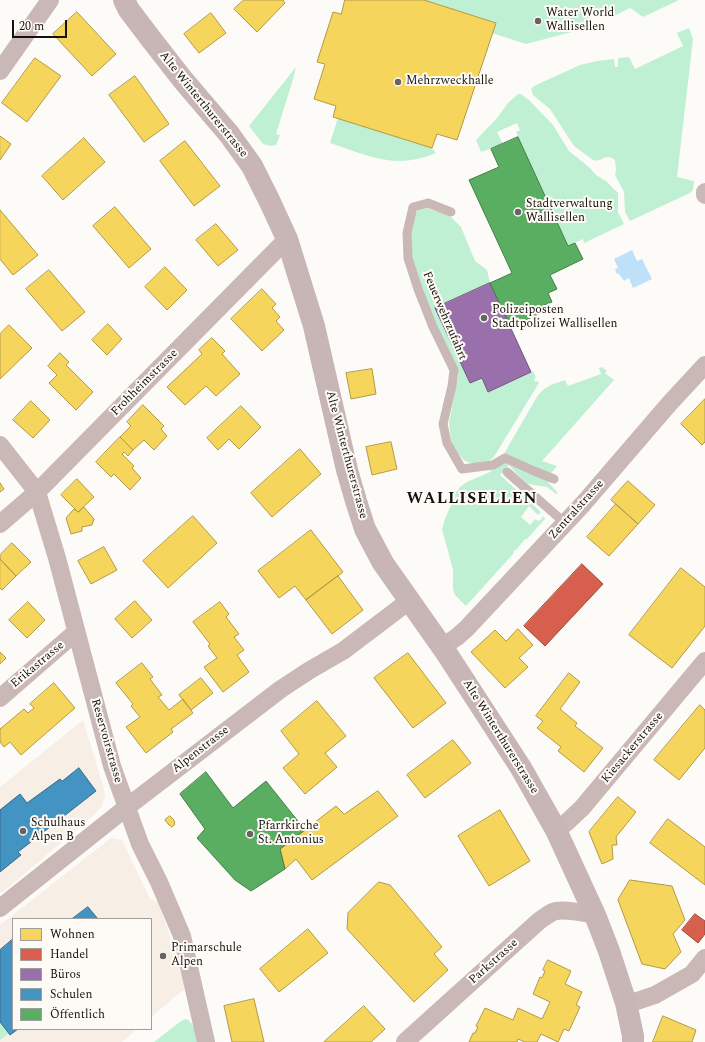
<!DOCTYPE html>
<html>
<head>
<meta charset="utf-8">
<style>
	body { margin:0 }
	#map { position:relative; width:705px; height:1042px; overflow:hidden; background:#fdfbf8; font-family:Spectral,serif }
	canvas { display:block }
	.legend { position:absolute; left:12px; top:918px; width:140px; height:112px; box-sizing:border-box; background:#fefbf7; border:1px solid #a09d9a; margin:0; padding:5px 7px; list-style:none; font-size:12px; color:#14110e }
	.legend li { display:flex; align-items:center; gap:8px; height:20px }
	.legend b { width:20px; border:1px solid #a09d9a }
	.scale { position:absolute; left:12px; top:20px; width:55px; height:18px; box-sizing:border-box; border:2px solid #14110e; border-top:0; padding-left:5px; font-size:12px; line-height:14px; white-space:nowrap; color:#14110e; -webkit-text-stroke:3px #fefbf7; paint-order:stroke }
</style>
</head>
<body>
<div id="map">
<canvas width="705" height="1042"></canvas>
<ul class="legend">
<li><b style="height:11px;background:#f6d55c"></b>Wohnen</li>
<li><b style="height:11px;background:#d6604d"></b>Handel</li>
<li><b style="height:11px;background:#9970ab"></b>Büros</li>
<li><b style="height:11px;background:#4393c3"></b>Schulen</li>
<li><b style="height:11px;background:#5aae61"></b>Öffentlich</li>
</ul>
<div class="scale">20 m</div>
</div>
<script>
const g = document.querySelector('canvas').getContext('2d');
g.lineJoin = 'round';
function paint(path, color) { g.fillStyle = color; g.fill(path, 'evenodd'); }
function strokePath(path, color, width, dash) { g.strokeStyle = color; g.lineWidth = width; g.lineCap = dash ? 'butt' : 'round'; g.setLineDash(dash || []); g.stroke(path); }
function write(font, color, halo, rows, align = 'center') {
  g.font = font + ' Spectral,serif'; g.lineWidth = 4; g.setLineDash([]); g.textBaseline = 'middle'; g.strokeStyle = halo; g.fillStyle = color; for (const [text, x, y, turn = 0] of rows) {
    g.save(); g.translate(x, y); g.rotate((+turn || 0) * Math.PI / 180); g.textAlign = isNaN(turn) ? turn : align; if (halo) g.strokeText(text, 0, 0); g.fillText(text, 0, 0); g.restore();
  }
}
const built = new Path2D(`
	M83 720 104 789 105 796 102 806 97 812 81 826 3 892H0V787Z
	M111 838 122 840 150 899 159 902 186 988 151 1017V919H13V1029H137L122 1042H0V925Z`);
const green = new Path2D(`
	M424 0H679L643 17 630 8 614 16 597 12 572 32 526 44 492 33 496 23Z
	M689 28 693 39 677 177 694 181 693 190 690 193 630 221 625 212 624 192 615 175 616 170 615 160C604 152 603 163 593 160L574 146 550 109 533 95 531 89 534 86 580 65 597 61 614 59 615 67H618V58L629 57 635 69 683 46 677 33Z
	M296 67 294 76 276 134 280 135 276 145 271 146 263 144 249 126Z
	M518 94H521L529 100 553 125 569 151 590 168 596 175 606 181 618 193V212L624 224 584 243 583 239 568 246 516 132 520 130 517 123 497 132 503 144 481 152 476 140 497 118 508 103Z
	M338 118 432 148 436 153C422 159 402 163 387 160 368 157 348 149 330 143Z
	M427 208 449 215 461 227 475 261 487 270 490 283 435 308 470 383 482 378 488 392 533 371 536 378 534 379 535 382 538 381 539 383 495 455 492 459 489 461 475 464 465 461 461 457 454 449 451 440 449 423 458 376 422 291 411 256V230L415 215 418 210Z
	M602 367 607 371 605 373 614 380 542 461 557 466 547 478 546 480 558 493 556 494 547 487 528 484 515 472 509 465 500 475 541 512 538 515 529 506 521 517 530 525 535 519 539 521 544 516 545 519 527 539H525L517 549 514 551 513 554 466 606 455 595 453 589V570L442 529 445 519 450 507 455 499V494L460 487 467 482 490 472 494 467 505 452 538 395C547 385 553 384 565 380L568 386 601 374 599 368Z
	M186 1019C195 1023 195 1033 197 1042H154L181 1021Z
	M0 1023 8 1034 0 1040Z`);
const water = new Path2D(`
	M632 250 637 261 642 259 652 279 633 288 629 278 624 281 619 274H617L615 269 618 268 614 259Z`);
const homes = new Path2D(`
	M244 0H283L285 3 257 32 234 9Z
	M345 0H424L496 23 457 140 437 134 432 148 333 117 336 106 314 99 325 64 317 62 333 12 341 14Z
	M77 12 116 54 92 76 53 34Z
	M211 13 226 33 199 53 184 34Z
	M35 58 61 76 27 122 2 103Z
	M135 76 169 124 144 142 109 95Z
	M0 136 11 144 0 160Z
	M84 138 105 162 63 200 42 176Z
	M185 141 220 186 194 206 160 161Z
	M115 207 151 249 129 268 93 226Z
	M0 210 38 255 13 275 0 259Z
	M216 224 238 250 218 266 196 240Z
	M165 267 187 290 167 310 145 287Z
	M49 270 85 312 62 331 26 289Z
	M262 289 276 304 272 308 280 317 276 321 284 330 262 351 231 319Z
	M108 324 122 339 107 355 92 340Z
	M9 325 32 348 0 379V334Z
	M212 338 225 351 222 354 240 374 216 396 206 386 185 405 167 387 202 354 199 350Z
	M60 353 69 362 66 365 93 392 76 410 49 383 57 375 48 366Z
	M372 369 376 394 351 399 346 373Z
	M705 399V442L702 445 681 424Z
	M31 401 50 420 33 438 13 420Z
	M143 405 164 426 161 429 167 436 154 450 144 440 133 450 120 437 131 426 127 422Z
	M241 406 261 427 239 449 229 439 218 450 207 438Z
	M120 437 133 450 128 456 124 452 122 454 134 466 132 468 141 478 130 490 114 474 111 477 96 462Z
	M391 442 397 469 372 475 366 447Z
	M300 449 321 474 272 517 251 493Z
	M77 479 94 497 78 512 61 495Z
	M628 481 655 505 638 524 611 500Z
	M0 483 4 489 0 492Z
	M616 504 638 524 609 556 587 537Z
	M84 507 94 519 92 525 82 527V531L71 534 66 518 74 509 78 512Z
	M193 516 217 543 168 588 143 561Z
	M311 530 343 572 306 600 295 586 279 598 258 571Z
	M12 543 31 562 16 576 0 559V555Z
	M104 547 117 570 91 584 78 561Z
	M0 559 16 576 2 590 0 588Z
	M681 568 705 587V626L672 668 629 635Z
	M338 576 363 610 332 634 306 600Z
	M135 601 152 620 132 638 115 619Z
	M28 602 45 620 27 638 9 620Z
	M220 602 229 614 226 617 239 634 234 637 244 650 237 655 249 672 223 692 204 667 217 658 208 646 210 644 193 622Z
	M518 629 533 645 519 658 528 667 505 688 471 652 495 630 506 641Z
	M0 652 6 658 0 664Z
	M408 653 446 703 413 728 374 678Z
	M142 663 153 677 150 679 162 695 158 697 169 710 183 699 193 713 171 729 173 732 146 753 126 727 140 717 131 706 133 704 116 683Z
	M569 673 580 682 560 709 577 723 575 726 603 748 584 772 558 751 561 747 537 728 543 721 536 716Z
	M201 678 213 693 191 710 179 695Z
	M54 683 75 708 21 755 10 742 4 747 0 742V729L24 709 28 713 34 708 30 704Z
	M317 701 346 736 325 753 337 767 305 794 283 768 299 754 281 731Z
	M700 705 705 710V748L679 780 654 760Z
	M453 740 471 763 425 798 407 775Z
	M378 791 398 816 312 880 296 859 285 869 280 849 336 806 344 814Z
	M618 797 636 812 616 837 617 845H612L613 859 602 864 589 832Z
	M500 810 530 861 489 886 458 836Z
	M170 816 174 820V821L175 822 174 823 175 824 172 827 169 825 165 820Z
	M668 819 705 847V885L650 843Z
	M630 880 672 886 685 920 673 934 681 952 665 969 642 964 618 900Z
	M379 882 390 885 442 947 434 954 448 970 414 1002 347 929 348 913Z
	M308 929 328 953 279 992 260 969Z
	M548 960 571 971 565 984 582 992 576 1005 580 1007 569 1031 564 1029 558 1042 541 1034 537 1042H525L518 1039 517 1042H469L473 1033H475L478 1027 476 1026 485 1008 513 1020 518 1008 542 1019 550 1002 533 994 540 977 542 978 545 971 543 970Z
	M254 999 264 1042H232L224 1006Z
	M364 1006 385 1029 371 1042H324Z
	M663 1016 696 1030 692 1042H653Z`);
const shops = new Path2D(`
	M582 564 603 584 545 646 524 626Z
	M695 914 705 921V934L698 943 682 930Z`);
const offices = new Path2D(`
	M490 283 531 372 488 392 482 378 470 383 435 308Z`);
const schools = new Path2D(`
	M79 768 96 791 18 852 21 855 0 872V810L20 794 27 803 60 779 62 781Z
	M88 907 98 919H72Z
	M13 939V1029H18L10 1035 0 1022V950Z`);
const public = new Path2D(`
	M518 137 568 246 575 243 583 259 550 275 557 289 548 293 552 302 544 305 547 310 511 327 490 283 512 273 469 180 499 167 491 149Z
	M206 772 233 808 266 781 305 830 280 849 285 869 251 891 235 880 197 838 205 829 180 794Z`);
const lane = new Path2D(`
	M451 212 428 203 413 207 407 233 408 258 418 289 433 327 454 370 452 386 443 424 447 443 462 469 493 465 505 458 534 471 554 479
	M507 472 565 523`);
const street = new Path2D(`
	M0 71 50 0
	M705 192V195
	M0 445 37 492 57 558 112 766 140 844 159 882 182 936 206 1042
	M0 524 37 492 287 239
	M442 647 457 637 467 628 583 504 669 404 705 365
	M0 698 76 632
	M556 830 566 823 582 808 705 661
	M0 908 127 807 281 689 310 670 343 651 409 601
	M626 1003 637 1001 655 995 692 974 705 958
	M405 1042 539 921C544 918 550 912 556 911 567 909 584 913 595 915`);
const secondary = new Path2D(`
	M124 0 129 10 151 39 183 80 229 134 252 166 270 202 287 239 314 326 347 470 356 501 365 529 383 563 447 654 521 768 556 830 595 915 609 951 626 1003 633 1036V1042`);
const markers = [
	[538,21,4,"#666360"],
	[398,82,4,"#666360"],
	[518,212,4,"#666360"],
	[484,318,4,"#666360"],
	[23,831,4,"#666360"],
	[250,834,4,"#666360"],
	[163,956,4,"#666360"]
];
const poiNames = [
	["Water World",546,14],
	["Wallisellen",546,28],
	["Mehrzweckhalle",406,82],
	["Stadtverwaltung",526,205],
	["Wallisellen",526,219],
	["Polizeiposten",492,311],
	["Stadtpolizei Wallisellen",492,325],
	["Schulhaus",31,824],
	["Alpen B",31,838],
	["Pfarrkirche",258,827],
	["St. Antonius",258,841],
	["Primarschule",171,949],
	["Alpen",171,963]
];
const streetNames = [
	["Alte Winterthurerstrasse",203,105,51],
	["Feuerwehrzufahrt",444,316,67],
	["Frohheimstrasse",145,383,-45],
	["Alte Winterthurerstrasse",346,455,75],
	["Zentralstrasse",577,510,-48],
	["Erikastrasse",38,665,-40],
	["Alte Winterthurerstrasse",500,737,58],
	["Reservoirstrasse",106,741,74],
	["Kiesackerstrasse",633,748,-50],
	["Alpenstrasse",201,750,-38],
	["Parkstrasse",494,962,-42]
];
const districtNames = [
	["WALLISELLEN",472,500]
];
paint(built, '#f7eee6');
paint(green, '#bff0d3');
paint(water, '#bee0f8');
paint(homes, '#f6d55c');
strokePath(homes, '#b29a45', 1);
paint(shops, '#d6604d');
strokePath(shops, '#9c483a', 1);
paint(offices, '#9970ab');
strokePath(offices, '#71547c', 1);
paint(schools, '#4393c3');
strokePath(schools, '#356c8d', 1);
paint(public, '#5aae61');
strokePath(public, '#457f48', 1);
strokePath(lane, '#cab8b7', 9);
strokePath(street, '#cab8b7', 18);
strokePath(secondary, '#c7b6b5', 22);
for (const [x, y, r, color] of markers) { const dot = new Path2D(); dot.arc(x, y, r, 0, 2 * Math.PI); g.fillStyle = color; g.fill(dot); strokePath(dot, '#fefbf7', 1.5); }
write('12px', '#14110e', '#fefbf7', poiNames, 'left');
write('12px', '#14110e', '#fefbf7', streetNames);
g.letterSpacing = '1px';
write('bold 16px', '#14110e', '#fefbf7', districtNames);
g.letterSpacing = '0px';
</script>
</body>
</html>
